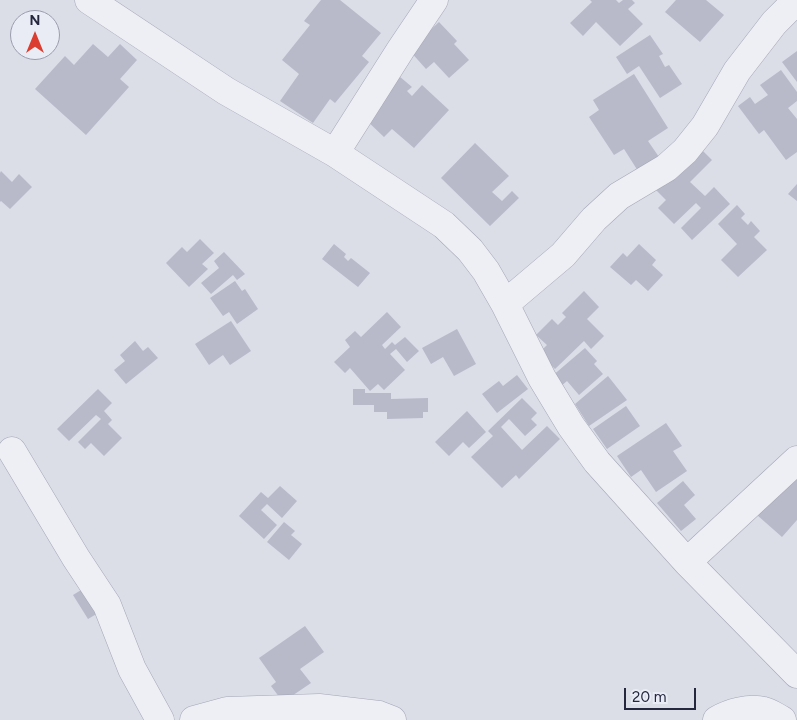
<!DOCTYPE html>
<html>
<head>
<meta charset="utf-8">
<style>
	body { margin:0 }
	#map { position:relative; width:797px; height:720px; overflow:hidden; background:#dbdde7; font-family:Figtree,sans-serif }
	canvas { display:block }
	.north { position:absolute; left:10px; top:10px; width:50px; height:50px; box-sizing:border-box; background:#eaecf5; border:1px solid #9b9dac; border-radius:50%; rotate:0deg; font-size:14px; font-weight:700; line-height:20px; text-align:center; color:#24273e }
	.north::after { content:''; display:block; margin:auto; width:18px; height:22px; background:#db3e31; clip-path:polygon(50% 0,100% 100%,50% 72%,0 100%) }
	.scale { position:absolute; left:624px; top:688px; width:72px; height:22px; box-sizing:border-box; border:2px solid #24273e; border-top:0; padding-left:6px; font-size:15px; line-height:18px; white-space:nowrap; color:#24273e; -webkit-text-stroke:4px #eaecf5; paint-order:stroke }
</style>
</head>
<body>
<div id="map">
<canvas width="797" height="720"></canvas>
<div class="north">N</div>
<div class="scale">20 m</div>
</div>
<script>
const g = document.querySelector('canvas').getContext('2d');
g.lineJoin = 'round';
function paint(path, color) { g.fillStyle = color; g.fill(path, 'evenodd'); }
function strokePath(path, color, width, dash) { g.strokeStyle = color; g.lineWidth = width; g.lineCap = dash ? 'butt' : 'round'; g.setLineDash(dash || []); g.stroke(path); }
const building = new Path2D(`
	M321 0H340L381 33 362 56 369 62 335 103 330 99 313 123 280 101 299 74 282 60 310 25 304 21Z
	M590 0H616L619 3 623 0H632L635 3 628 9 643 24 620 46 596 22 583 36 570 23 592 2Z
	M676 0H706L724 15 700 42 665 12Z
	M439 22 457 41 454 44 469 60 449 78 434 62 426 69 409 50Z
	M650 35 663 54 659 56 665 67 669 65 682 84 660 98 639 66 627 74 616 57Z
	M93 44 108 57 120 44 137 60 120 79 129 87 86 135 35 89 65 56 74 65Z
	M797 51V82L782 62Z
	M781 70 797 92V101L788 108 797 119V152L786 160 764 130 759 134 738 106 750 97 755 104 768 95 760 85Z
	M393 71 412 87 407 91 412 96 422 85 449 110 414 148 392 129 384 137 363 117Z
	M634 74 668 128 648 141 659 157 638 171 624 149 614 155 589 117 599 110 593 100Z
	M475 143 509 176 492 192 502 201 512 191 519 198 490 226 441 178Z
	M697 145 712 160 690 182 705 196 714 187 730 204 692 240 681 228 701 208 696 203 674 224 658 208 666 200 653 187Z
	M1 171 12 182 19 174 32 187 10 209 1 201 0 202V173Z
	M797 184V201L788 194Z
	M737 205 745 214 741 218 748 225 751 221 760 231 754 237 767 250 738 277 721 260 737 244 718 224Z
	M200 239 214 253 202 264 208 269 189 287 166 263 182 247 187 252Z
	M334 244 346 254 344 257 348 261 351 258 370 273 358 287 322 259Z
	M639 244 656 260 652 265 663 275 648 291 636 280 631 285 610 267 623 253 627 257Z
	M224 252 245 274 237 280 233 275 211 294 201 283 219 268 214 261Z
	M235 281 242 291 245 289 258 309 237 324 229 312 223 316 210 298Z
	M584 291 599 307 587 319 604 336 591 349 584 341 555 369 539 353 547 345 536 335 552 319 558 325 566 317 562 313Z
	M387 312 401 327 382 345 385 349 392 342 395 345 405 337 419 351 407 362 396 349 390 354 405 370 384 390 378 384 370 391 350 368 345 373 334 362 350 347 345 340 355 331 361 337Z
	M231 321 251 351 230 365 223 355 209 365 195 344Z
	M457 329 476 364 454 376 443 357 431 364 422 348Z
	M135 341 143 351 148 347 158 358 126 384 114 370 125 361 120 355Z
	M585 348 597 361 594 364 603 374 579 395 567 381 560 387 551 377Z
	M517 375 528 389 497 413 482 394 499 381 503 386Z
	M608 376 627 400 589 426 575 404Z
	M98 389 112 403 104 411 112 420 108 424 122 438 104 456 91 443 85 449 78 442 101 419 96 415 69 441 57 429Z
	M353 389H365V393H391V399L428 398V412H423V418L387 419V412H374V405H353Z
	M522 398 537 413 531 419 537 425 525 436 509 419 501 427 522 450 547 426 560 439 519 479 516 475 502 488 471 457 493 436 488 431Z
	M626 406 640 426 607 449 593 429Z
	M467 411 486 432 469 448 463 442 449 456 435 442Z
	M666 423 682 446 673 451 687 471 656 492 641 470 631 477 617 456Z
	M797 469V520L782 537 757 515Z
	M683 481 695 495 684 505 696 519 681 531 657 503Z
	M280 486 297 501 282 518 267 504 261 510 277 525 264 539 239 516 261 492 268 498Z
	M284 522 295 531 291 535 302 544 289 560 267 542Z
	M86 587 105 609 88 619 73 595Z
	M305 626 324 652 300 669 311 683 283 702 271 686 276 682 259 658Z`);
const minor = new Path2D(`
	M89 0 226 91 335 153 444 225 470 250 486 271 505 304 542 378 571 426 597 462 687 562 797 674
	M335 153 401 49 434 0
	M505 304 563 255 594 219 619 196 666 168 685 151 705 126 737 71 774 23 797 0
	M12 451 76 558 107 605 132 669 160 720
	M687 562 797 460
	M194 720 227 711 319 708 379 715 392 720
	M717 720C729 713 749 707 764 711 770 712 776 717 782 720`);
paint(building, '#b8baca');
strokePath(minor, '#a4a6b4', 29);
strokePath(minor, '#eeeff5', 28);
</script>
</body>
</html>
